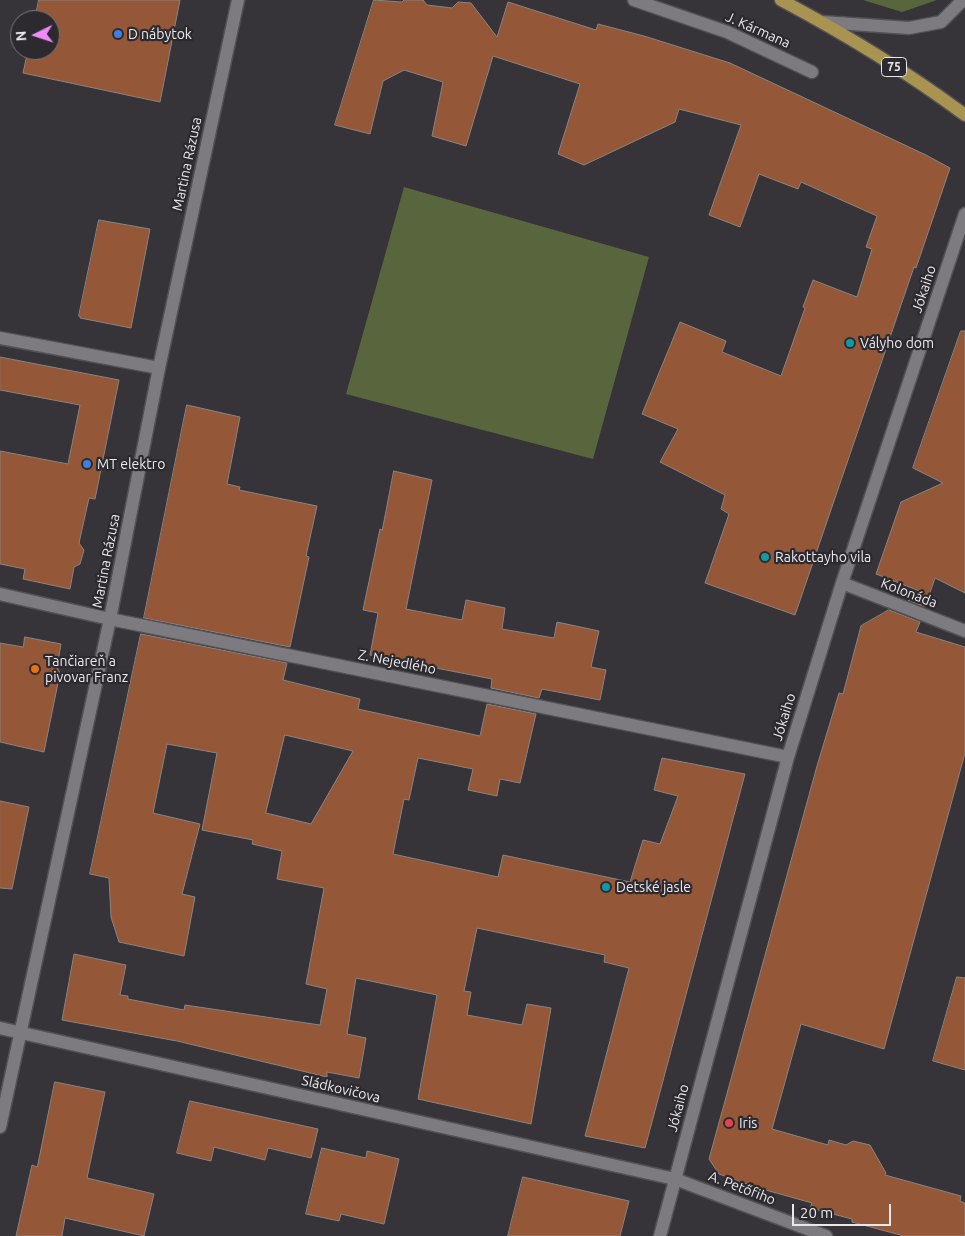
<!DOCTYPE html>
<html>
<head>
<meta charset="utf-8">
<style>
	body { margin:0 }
	#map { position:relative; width:965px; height:1236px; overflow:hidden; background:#363439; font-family:Ubuntu,sans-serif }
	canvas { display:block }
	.north { position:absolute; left:10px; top:10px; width:50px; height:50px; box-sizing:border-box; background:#2c2a2f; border:1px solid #78767a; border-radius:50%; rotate:266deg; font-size:14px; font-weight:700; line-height:20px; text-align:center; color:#e9e8eb }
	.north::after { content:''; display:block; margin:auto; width:18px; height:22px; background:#f08bf5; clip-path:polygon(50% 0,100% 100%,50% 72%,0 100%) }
	.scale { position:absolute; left:792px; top:1204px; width:99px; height:22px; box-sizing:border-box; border:2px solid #e9e8eb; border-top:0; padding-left:6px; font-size:15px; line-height:18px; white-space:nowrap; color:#e9e8eb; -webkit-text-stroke:4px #2c2a2f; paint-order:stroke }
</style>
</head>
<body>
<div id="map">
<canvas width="965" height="1236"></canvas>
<div class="north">N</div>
<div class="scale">20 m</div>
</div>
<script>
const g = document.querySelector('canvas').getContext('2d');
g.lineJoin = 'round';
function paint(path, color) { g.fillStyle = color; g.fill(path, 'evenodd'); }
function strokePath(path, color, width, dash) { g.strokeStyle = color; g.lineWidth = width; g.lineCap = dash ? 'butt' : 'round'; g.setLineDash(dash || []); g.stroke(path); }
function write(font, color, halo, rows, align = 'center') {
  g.font = font + ' Ubuntu,sans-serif'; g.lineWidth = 4.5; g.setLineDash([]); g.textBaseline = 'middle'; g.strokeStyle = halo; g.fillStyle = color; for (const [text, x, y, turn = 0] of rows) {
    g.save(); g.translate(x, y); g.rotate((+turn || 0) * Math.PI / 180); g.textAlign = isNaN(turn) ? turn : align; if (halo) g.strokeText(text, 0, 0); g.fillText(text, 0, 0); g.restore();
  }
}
const green = new Path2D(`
	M863 0H937L902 12Z
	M404 187 649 257 593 459 346 394Z`);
const building = new Path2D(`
	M39 0H180L160 102 23 73 28 50H50V20H35Z
	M374 0 402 2 404 0H423L427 5 452 8 458 2 471 3 497 37 508 2 596 30 598 24 644 36 730 63 926 155 950 168 916 268 914 267 795 615 705 583 729 514 721 509 725 495 660 462 678 429 642 414 680 322 726 341 722 352 781 376 805 308 803 307 813 280 857 297 872 249 866 247 877 216 801 182 798 189 759 174 740 227 709 215 741 125 679 109 675 122 584 165 558 154 580 84 493 56 466 146 432 136 443 82 404 70 383 81 370 134 335 125Z
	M99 220 150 229 131 328 80 318V316H79Z
	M961 331H965V593L935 578 925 607 908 600 922 592 876 574 901 502 943 483 913 468Z
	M0 357 119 380 95 499 89 498 79 543 84 550 80 564 74 567 70 589 23 579 25 569 0 564V451L68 464 80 405 0 390Z
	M187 405 240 417 227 484 240 487 239 490 317 506 306 556 309 557 290 647 144 618Z
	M394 471 432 480 406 609 462 620 466 600 505 608 502 629 554 638 557 622 599 631 591 667 606 670 600 700 542 689 539 698 491 688 492 679 370 655 378 613 363 610 380 529 382 530Z
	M889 610 920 622 916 632 965 647V753L884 1049 801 1024 772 1129 828 1145 829 1140 846 1145 853 1141 870 1145 886 1173 885 1175 961 1196 960 1201 965 1203V1236H904L852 1222V1219L810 1208 812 1203 755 1187 719 1174 709 1159 817 766 839 693 843 694 861 626Z
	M141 634 287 663 283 680 360 699 358 709 480 736 487 704 536 714 520 783 500 779 497 796 468 790 473 769 418 758 409 800 404 799 393 854 498 877 503 855 630 882 643 840 660 844 678 796 654 790 662 758 745 774 645 1148 585 1136 629 968 604 962 605 955 477 928 464 991 471 992 467 1015 522 1025 527 1004 551 1008 531 1124 418 1099 437 995 356 978 347 1034 366 1038 359 1078 327 1072V1077L177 1041 62 1020 74 954 126 965 120 995 128 996V999L184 1010 185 1005 320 1025 327 989 306 984 324 888 277 879 282 851 252 844 253 840 202 830 217 753 167 744 153 813 200 824 182 894 195 897 184 956 119 942 111 917 109 878 90 874ZM285 735 353 751 311 824 266 813Z
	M25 637 61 644 57 667 60 673 44 752 0 742V643L23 647Z
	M0 801 29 807 12 889 0 888Z
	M957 977 965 978V1070L933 1061Z
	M55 1082 105 1092 87 1178 154 1194 144 1236 65 1218 62 1236H16L32 1165 37 1167Z
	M190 1101 318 1129 311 1158 268 1148 265 1160 214 1147 211 1161 177 1153Z
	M322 1148 366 1158 367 1151 399 1159 384 1224 341 1214 339 1221 306 1214Z
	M523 1177 629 1201 620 1236H508Z`);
const lane = new Path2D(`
	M0 338 159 368`);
const street = new Path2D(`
	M634 0 727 32 812 72
	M822 22 909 28 941 22 963 0
	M842 583 965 631
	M0 594 110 619 788 757
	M0 1028 675 1179 826 1236
	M0 1127 110 619 159 368 238 0
	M660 1236 788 757 842 583 965 214`);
const primary = new Path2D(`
	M781 0C845 34 907 72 965 115`);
const markers = [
	[118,34,5,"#3f7fe0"],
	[850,343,5,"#0f9aa8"],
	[87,464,5,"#3f7fe0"],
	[765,557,5,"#0f9aa8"],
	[35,669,5,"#e8710a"],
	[606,887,5,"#0f9aa8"],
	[729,1123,5,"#e0444e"]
];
const shields = [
	[894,67,25]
];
const shieldNames = [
	["75",894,67]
];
const streetNames = [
	["J. Kármana",758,30,24],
	["Martina Rázusa",187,164,-78],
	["Jókaiho",924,289,-72],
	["Martina Rázusa",106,561,-79],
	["Kolonáda",909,593,21],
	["Z. Nejedlého",397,662,11],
	["Jókaiho",784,717,-73],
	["Sládkovičova",341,1089,13],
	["Jókaiho",678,1108,-75],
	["A. Petőfiho",742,1188,21]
];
const poiNames = [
	["D nábytok",128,34],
	["Vályho dom",860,343],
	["MT elektro",97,464],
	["Rakottayho vila",775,557],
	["Tančiareň a",45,661],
	["pivovar Franz",45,677],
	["Detské jasle",616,887],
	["Iris",739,1123]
];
paint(green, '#59663d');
paint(building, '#945737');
strokePath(building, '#8a8481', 1);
strokePath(lane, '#525155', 15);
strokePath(street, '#525155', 15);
strokePath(primary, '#525155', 15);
strokePath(lane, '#7d7b80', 12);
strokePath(street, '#7d7b80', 12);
strokePath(primary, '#a99350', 12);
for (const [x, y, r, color] of markers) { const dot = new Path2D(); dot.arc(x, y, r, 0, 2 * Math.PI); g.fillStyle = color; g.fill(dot); strokePath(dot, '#2c2a2f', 2); }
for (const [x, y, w] of shields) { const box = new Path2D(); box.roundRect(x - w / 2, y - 9.5, w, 19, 4); g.fillStyle = '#2c2a2f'; g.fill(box); strokePath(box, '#e9e8eb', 1); }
write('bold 12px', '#e9e8eb', null, shieldNames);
write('14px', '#e9e8eb', '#2c2a2f', streetNames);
write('14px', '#e9e8eb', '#2c2a2f', poiNames, 'left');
</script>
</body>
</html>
